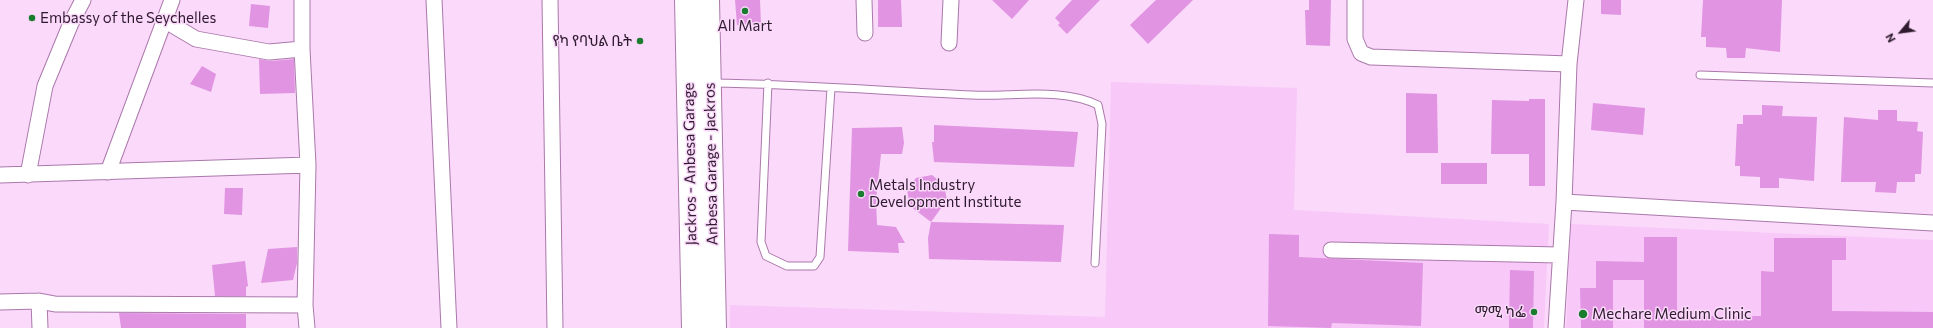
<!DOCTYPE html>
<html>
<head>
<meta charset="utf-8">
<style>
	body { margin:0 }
	#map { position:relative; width:1933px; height:328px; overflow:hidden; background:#fbd9fa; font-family:Commissioner,sans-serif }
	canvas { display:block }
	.north { position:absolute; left:1881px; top:12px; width:40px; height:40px; -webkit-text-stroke:3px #fbd9fa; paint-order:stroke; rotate:241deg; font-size:11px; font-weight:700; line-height:16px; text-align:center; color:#2f1b2f }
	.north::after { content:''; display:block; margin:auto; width:14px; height:18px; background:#2f1b2f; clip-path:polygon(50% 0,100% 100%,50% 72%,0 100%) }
</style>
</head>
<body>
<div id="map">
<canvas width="1933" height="328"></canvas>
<div class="north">N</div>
</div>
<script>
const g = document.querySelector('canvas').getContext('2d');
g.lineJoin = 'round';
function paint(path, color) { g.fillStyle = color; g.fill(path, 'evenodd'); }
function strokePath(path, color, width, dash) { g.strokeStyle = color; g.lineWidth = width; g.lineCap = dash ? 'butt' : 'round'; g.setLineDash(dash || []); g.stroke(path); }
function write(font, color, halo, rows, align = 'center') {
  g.font = font + ' Commissioner,"Noto Sans Ethiopic",sans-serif'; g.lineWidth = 3; g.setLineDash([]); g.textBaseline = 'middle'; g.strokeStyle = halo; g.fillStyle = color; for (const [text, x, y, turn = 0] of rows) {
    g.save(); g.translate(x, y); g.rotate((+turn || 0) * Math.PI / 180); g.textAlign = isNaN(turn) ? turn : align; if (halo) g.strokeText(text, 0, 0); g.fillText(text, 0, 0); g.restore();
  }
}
const built = new Path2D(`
	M1111 82 1297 88 1294 210 1549 224 1544 328H730V305L1105 317Z
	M1571 224 1933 240V328H1566Z`);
const building = new Path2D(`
	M735 0H760L761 25H737Z
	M878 0H901L902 27H878Z
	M992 0H1029L1012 19Z
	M1072 0H1100L1067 34 1058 25 1060 23 1055 18Z
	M1156 0H1193L1148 44 1130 25Z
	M1309 0H1331L1330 46 1306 45 1305 10H1309Z
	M1601 0H1621V15L1601 14Z
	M1703 0H1782L1780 52 1746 48 1745 58H1727L1726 48 1706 47V37H1701Z
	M251 4 270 6 268 28 249 26Z
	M259 59 270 61 294 59 295 93 260 94Z
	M202 66 216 74 211 92 190 84Z
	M1406 93 1437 94 1438 153H1406Z
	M1529 99H1545V186H1529V154H1491L1492 100 1529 101Z
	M1593 103 1645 108 1643 135 1591 130Z
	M1762 105 1783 106 1782 116 1817 117 1814 181 1779 178V188H1760V177L1740 176V166H1735L1737 124H1743V115H1762Z
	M1878 110H1897V121L1918 122 1917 131 1923 132 1921 174H1915V182H1897L1896 193 1875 192 1876 182H1841L1844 117 1878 120Z
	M934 125 1078 132 1074 167 934 162 932 142H934Z
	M902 127 904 143 902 154H881L876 200 877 225 896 227 905 243H898L899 253 848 251 852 128Z
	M1441 163H1487V184H1441Z
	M932 175 944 185 947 200 931 222 1064 225 1061 262 929 259 928 238 931 222 910 206 907 190 916 178Z
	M225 188H243L242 215 224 214Z
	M1269 234 1299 235V257L1423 263 1421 326 1332 323 1331 328 1268 326Z
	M1644 237H1677V316H1761V271L1774 272V238H1846V260H1832V311L1933 312V328H1644V280H1613V328H1581L1580 288H1596V261L1644 262Z
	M297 247V263L293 280 261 283 268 249Z
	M245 261 248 286 246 287V296H215L212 265Z
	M1510 270 1534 271 1533 328H1509Z
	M119 313 246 314V328H121Z`);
const lane = new Path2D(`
	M1700 75 1933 83
	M712 83C799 84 886 91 972 95 1012 97 1062 87 1098 105L1102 124 1095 263
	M768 83 761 242 766 256 787 266H814L820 257 831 88`);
const street = new Path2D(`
	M302 0V49L308 165 305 305 307 328
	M434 0 449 328
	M550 0 555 328
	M864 0 865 33
	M1355 0V39L1361 53 1371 57 1569 64
	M164 20 196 39 269 52 302 49
	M949 43 951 0
	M108 172 172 0
	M0 175 308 165
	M28 175 45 86 71 23 83 0
	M1564 202 1933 223
	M1331 250 1559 255
	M39 301 40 328
	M0 302 39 301 55 304 305 305
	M1556 328 1564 202 1569 64 1576 0`);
const primary = new Path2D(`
	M686 0 693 328
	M708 0 715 328`);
const markers = [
	[745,11,4,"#197c2f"],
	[32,18,4,"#197c2f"],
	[640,41,4,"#197c2f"],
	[861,194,4,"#197c2f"],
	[1534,312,4,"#197c2f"],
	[1583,314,5,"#197c2f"]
];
const poiNames = [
	["Embassy of the Seychelles",40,18],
	["All Mart",745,26,"center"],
	["የካ የባህል ቤት",632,41,"right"],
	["Metals Industry",869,185],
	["Development Institute",869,202],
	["ማሚ ካፌ",1526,312,"right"],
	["Mechare Medium Clinic",1592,314]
];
const streetNames = [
	["Jackros - Anbesa Garage",690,164,-91],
	["Anbesa Garage - Jackros",711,164,-91]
];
paint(built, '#f8c8f8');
paint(building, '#e094e1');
strokePath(lane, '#aa78ab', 9);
strokePath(street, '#aa78ab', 17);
strokePath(primary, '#aa78ab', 24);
strokePath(lane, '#fff', 7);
strokePath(street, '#fff', 15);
strokePath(primary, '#fff', 22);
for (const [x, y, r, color] of markers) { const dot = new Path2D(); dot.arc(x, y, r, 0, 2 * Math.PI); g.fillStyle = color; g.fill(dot); strokePath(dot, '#fbd9fa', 1.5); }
write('15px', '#2f1b2f', '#fbd9fa', poiNames, 'left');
write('15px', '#2f1b2f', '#fbd9fa', streetNames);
</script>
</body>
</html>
